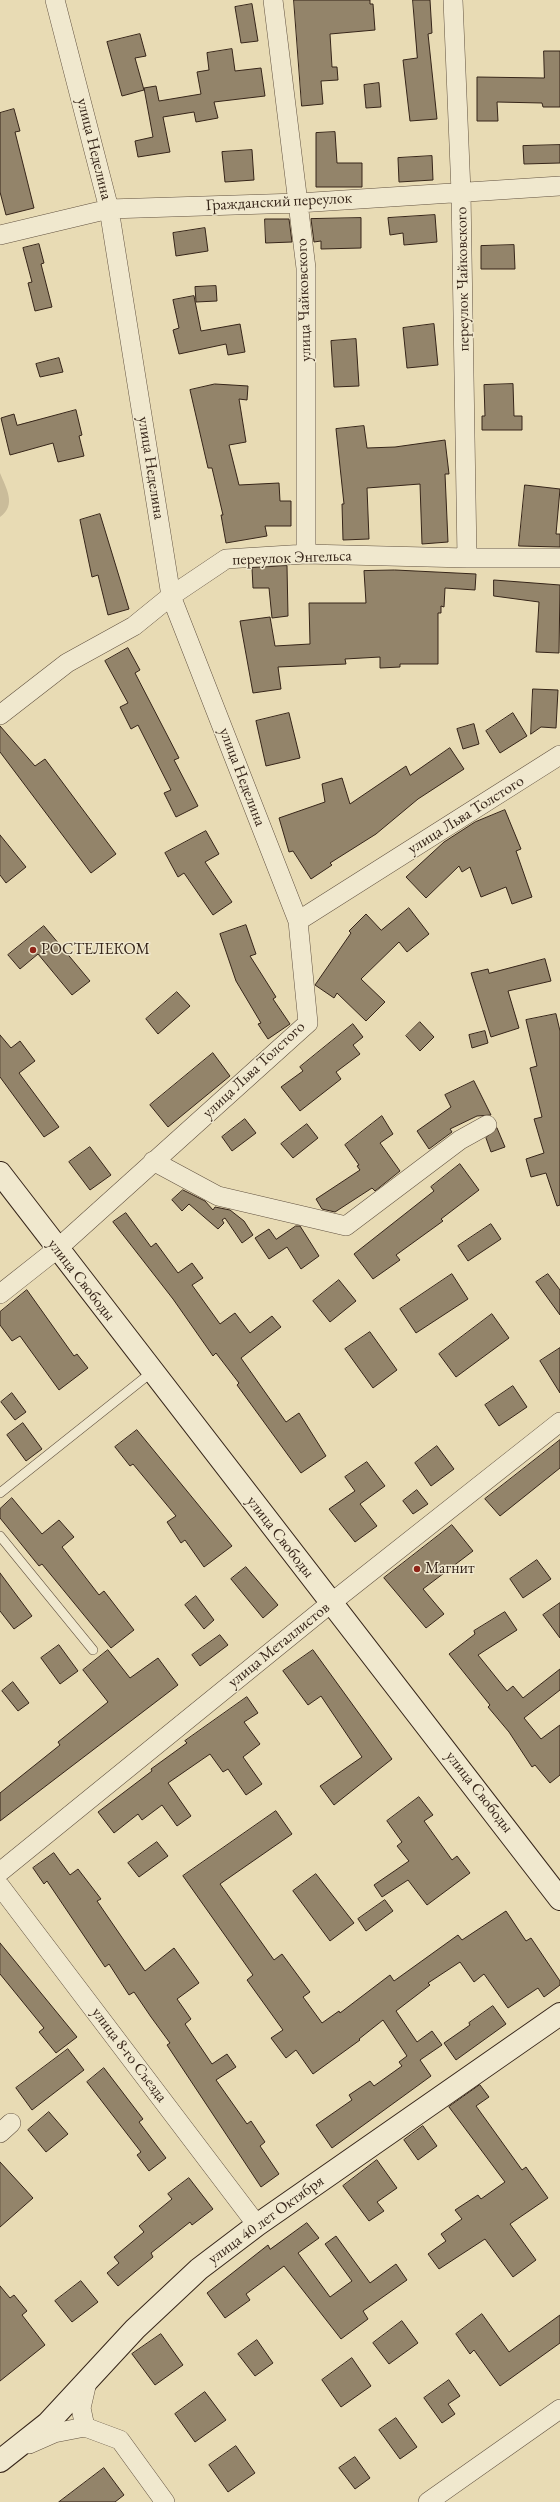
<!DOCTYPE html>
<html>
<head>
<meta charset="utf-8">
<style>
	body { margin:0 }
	canvas { display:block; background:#e8dbb4 }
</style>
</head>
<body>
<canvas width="560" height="2502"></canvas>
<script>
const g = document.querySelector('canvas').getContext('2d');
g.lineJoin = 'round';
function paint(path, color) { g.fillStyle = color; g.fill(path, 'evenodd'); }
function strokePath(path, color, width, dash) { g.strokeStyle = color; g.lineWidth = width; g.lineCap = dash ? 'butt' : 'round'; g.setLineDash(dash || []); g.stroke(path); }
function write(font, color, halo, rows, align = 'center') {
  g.font = font + ' "EB Garamond",serif'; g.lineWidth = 3; g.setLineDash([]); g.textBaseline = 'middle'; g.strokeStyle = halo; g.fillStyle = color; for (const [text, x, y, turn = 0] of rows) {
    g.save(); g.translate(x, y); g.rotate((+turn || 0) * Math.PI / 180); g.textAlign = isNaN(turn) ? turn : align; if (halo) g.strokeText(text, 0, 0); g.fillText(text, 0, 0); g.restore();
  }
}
const green = new Path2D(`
	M0 473C6 488 17 505 0 517Z`);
const building = new Path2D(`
	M294 0H370V4H373L375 30 330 34 332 67H337L338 80 321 81 323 104 302 106Z
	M413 0H430L432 33 428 34 437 119 410 121 403 60 417 58Z
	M252 4 258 41 241 43 235 7Z
	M140 34 146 56 135 58 144 90 122 96 107 42Z
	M232 49 235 71 261 68 265 96 214 102 218 118 196 122 194 112 163 117 170 152 138 157 135 141 153 137 144 88 156 86 159 101 201 94 197 72 209 70 207 53Z
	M544 51H560V107H543L542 103 497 102 498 121H477V77L544 78Z
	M379 83 381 107 366 108 364 85Z
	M14 109 20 131 15 132 34 208 6 215 0 192V113Z
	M335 132 337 163H362V187H316V133Z
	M560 145V163L524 164 523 146Z
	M252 150 254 180 225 182 222 152Z
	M432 156 433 180 399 182 398 158Z
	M435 215 437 242 404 245 403 233 390 235 388 218Z
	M361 218V248L321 249V241L314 242 311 219Z
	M265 219H289L292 242 266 243Z
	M205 228 208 251 176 256 173 233Z
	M39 244 44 263 41 264 52 307 35 311 28 283 32 282 23 248Z
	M514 245 515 269H481V246Z
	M216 286 217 301 196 302 195 287Z
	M194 296 201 331 240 324 245 352 228 355 226 344 179 354 173 330 179 328 173 300Z
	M434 324 438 365 407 368 403 328Z
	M356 339 359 386 334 387 331 341Z
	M59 358 63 372 40 377 36 364Z
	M215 384 248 386 247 400 239 399 246 442 229 445 239 485 279 483 280 501H291V526H265L267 536 226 543 221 515H223L212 468H208L190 390Z
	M513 384 514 416H522V430H482V416H485L484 385Z
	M76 410 82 435 79 436 84 456 58 462 53 443 10 455 1 418 14 414 17 425Z
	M364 426 367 448 395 447 445 440 449 474H445L448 542 422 544 420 484 367 488 369 539 343 540 342 504H344L336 429Z
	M525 485 560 489 556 534H560V547L519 546Z
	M100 514 129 609 108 615 98 575 92 577 80 520Z
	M287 566 288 616 272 618 269 588H253L252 568Z
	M395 570 476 574 475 590 445 588 444 607 441 606V613H438V664H400V667L380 668V657L345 659 346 664 278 667 281 689 253 693 240 621 270 617 275 646 310 644 309 603H366L364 571Z
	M494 580 560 585 559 653 536 652 539 602 494 596Z
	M128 648 140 670 135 673 179 758 174 760 198 806 176 817 164 793 171 790 138 725 131 729 120 707 128 703 105 661Z
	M533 689 558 690 556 728 541 727 531 734Z
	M289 713 300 758 266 766 256 721Z
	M513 713 527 736 500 753 486 731Z
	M474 724 479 744 463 749 457 729Z
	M0 726 35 766 45 759 116 854 91 873 0 752Z
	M450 748 464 769 418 799 376 834 330 863 332 865 311 879 293 851 289 852 279 818 325 802 322 784 342 778 350 804 406 766 410 775Z
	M505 810 521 849 516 851 532 897 512 904 506 887 481 897 470 867 462 872 459 866 426 898 406 877 444 842 475 822Z
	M206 831 219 854 205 862 232 902 213 915 184 873 178 877 165 853Z
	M0 835 26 867 6 883 0 875Z
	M409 908 429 934 407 952 399 942 361 979 385 1002 366 1021 337 993 334 998 315 985 351 933 349 931 366 914 381 930Z
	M246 925 256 954 250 956 276 997 273 999 290 1024 268 1039 258 1024 261 1023 236 981 220 934Z
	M44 926 90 981 72 995 38 954 20 969 8 955Z
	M545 959 551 981 508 991 519 1028 491 1037 471 973 488 969 489 973Z
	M177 992 190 1006 158 1034 146 1019Z
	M556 1014 560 1031V1205L557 1206 546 1173 531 1177 526 1159 544 1153 534 1119 542 1117 530 1068 537 1066 526 1020Z
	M420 1022 434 1037 420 1051 406 1036Z
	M353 1024 363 1037 353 1045 360 1054 336 1072 341 1079 300 1111 281 1087 303 1071 300 1067Z
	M485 1031 488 1043 472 1048 469 1035Z
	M0 1035 11 1048 20 1041 35 1061 19 1073 59 1127 44 1137 0 1077Z
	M213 1053 230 1076 168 1127 150 1105Z
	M474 1081 491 1115 477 1116 450 1129 452 1132 429 1149 417 1131 451 1107 445 1095Z
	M382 1116 393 1134 380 1143 400 1171 375 1191 372 1188 335 1212 322 1209 316 1199 360 1170 357 1166 359 1165 345 1145Z
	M245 1119 256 1133 232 1151 222 1137Z
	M307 1124 318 1138 293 1158 281 1144Z
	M497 1128 505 1147 491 1152 486 1138Z
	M90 1147 111 1175 90 1190 69 1162Z
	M460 1164 479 1190 441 1219 443 1221 396 1255 400 1260 373 1279 354 1254 434 1191 431 1187Z
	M183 1190 205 1201 213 1210 215 1207 230 1210 244 1221 253 1235 242 1243 225 1218 222 1220 224 1223 218 1229 189 1204 182 1211 172 1200Z
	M126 1213 151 1247 156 1243 178 1273 192 1263 203 1278 192 1285 220 1324 235 1313 250 1333 272 1316 281 1327 241 1358 286 1422 299 1413 326 1456 301 1473 237 1385 239 1383 216 1353 213 1356 173 1299 113 1222Z
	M491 1224 501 1239 468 1261 458 1246Z
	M296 1226H300L319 1256 301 1269 287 1247 269 1259 255 1238 269 1229 276 1239Z
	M452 1274 468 1299 416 1333 400 1309Z
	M548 1274 560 1290V1315L536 1282Z
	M339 1280 356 1301 330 1322 313 1301Z
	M27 1290 74 1356 77 1354 88 1368 59 1390 20 1336 12 1341 0 1325V1312Z
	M492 1314 509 1338 456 1377 439 1354Z
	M370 1332 397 1370 373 1388 345 1349Z
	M560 1348V1393L540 1361Z
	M513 1386 527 1407 499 1426 485 1405Z
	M12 1393 26 1412 15 1420 1 1402Z
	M23 1423 42 1449 26 1461 7 1435Z
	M137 1430 232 1546 204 1567 185 1540 181 1543 167 1522 176 1516 133 1464 130 1466 115 1447Z
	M560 1440V1468L500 1516 485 1499Z
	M437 1446 454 1469 431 1486 415 1463Z
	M367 1462 385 1486 360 1504 377 1526 355 1542 329 1509 355 1491 345 1477Z
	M417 1490 428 1504 413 1514 403 1501Z
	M12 1498 42 1534 59 1520 74 1537 62 1547 99 1595 104 1591 134 1630 111 1648 42 1564 39 1566 0 1518V1509Z
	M452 1525 473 1551 423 1589 444 1614 426 1628 384 1578Z
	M537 1560 551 1579 523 1598 510 1579Z
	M246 1567 278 1605 263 1618 231 1579Z
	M0 1573 32 1616 14 1629 0 1611Z
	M196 1596 214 1620 204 1629 185 1605Z
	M560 1603V1638L543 1615Z
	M505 1612 517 1630 478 1655 507 1691 513 1686 523 1698 560 1669V1690L524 1718 541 1739 560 1725V1775L550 1783 535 1765 532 1767 509 1732 488 1707 490 1705 449 1654 475 1634 474 1631Z
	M220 1635 228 1645 200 1666 192 1655Z
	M59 1645 78 1671 60 1684 41 1658Z
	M108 1650 130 1678 158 1658 178 1685 0 1821V1793L60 1745 58 1742 108 1702 83 1670Z
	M313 1650 392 1759 334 1805 320 1786 362 1757 321 1696 308 1705 283 1671Z
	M13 1682 29 1703 18 1711 2 1691Z
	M247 1697 258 1713 244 1722 260 1744 243 1757 262 1784 246 1795 228 1769 223 1772 210 1754 168 1783 191 1816 177 1826 162 1805 142 1820 138 1814 114 1833 98 1812 152 1771 151 1769 187 1743 185 1741Z
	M419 1797 433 1815 424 1821 452 1860 457 1856 470 1873 427 1905 408 1880 382 1897 374 1885 409 1861 397 1846 402 1842 387 1821Z
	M276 1811 292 1834 220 1884 274 1960 282 1954 310 1992 303 1997 322 2023 339 2011 340 2013 390 1975 394 1981 458 1935 462 1940 506 1911 526 1941 531 1938 560 1981V1985L544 1997 538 1988 508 2008 484 1974 474 1982 460 1962 428 1983 430 1985 396 2011 417 2042 432 2031 442 2045 420 2060 431 2076 332 2148 316 2125 352 2100 349 2095 370 2081 374 2086 402 2066 399 2062 407 2056 383 2020 359 2039 360 2040 313 2074 296 2050 286 2058 271 2038 283 2030 247 1980 253 1975 183 1876Z
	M157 1842 168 1856 139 1877 128 1863Z
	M54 1853 70 1875 78 1869 101 1899 97 1901 145 1971 174 1948 199 1983 177 1999 191 2019 185 2024 212 2064 227 2054 236 2067 216 2080 247 2124 251 2121 265 2142 260 2146 279 2174 261 2187 167 2045 170 2043 151 2017 134 1992 129 1995 109 1964 105 1967 47 1881 44 1884 33 1868Z
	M316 1874 354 1923 330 1941 293 1891Z
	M385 1900 393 1911 366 1931 358 1919Z
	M0 1943 77 2037 56 2053 39 2032 44 2028 0 1974Z
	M493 2006 506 2024 456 2060 444 2043 470 2025 469 2023Z
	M68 2049 84 2070 32 2110 16 2088Z
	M104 2068 143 2119 139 2122 166 2158 149 2171 137 2155 141 2152 87 2082Z
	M480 2085 489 2097 476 2106 522 2170 526 2167 548 2198 510 2224 536 2260 513 2277 485 2239 439 2269 428 2254 446 2241 441 2234 462 2219 455 2210 478 2195 481 2199 505 2182 449 2107Z
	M49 2112 68 2134 46 2152 28 2130Z
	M423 2126 437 2146 418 2160 404 2140Z
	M377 2160 397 2188 377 2202 384 2211 369 2221 343 2186Z
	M0 2162 33 2198 0 2227Z
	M189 2178 213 2209 192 2225 190 2222 151 2253 153 2257 118 2286 107 2273 119 2263 114 2257 144 2232 139 2226 172 2199 168 2194Z
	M307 2223 319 2238 298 2253 330 2297 352 2281 325 2244 336 2236 370 2283 396 2264 407 2280 363 2311 368 2319 341 2339 284 2266 246 2294 250 2300 225 2318 207 2293 268 2245 270 2249Z
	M81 2281 98 2302 72 2322 55 2301Z
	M0 2286 10 2298 14 2295 27 2311 22 2315 45 2345 0 2381Z
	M482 2314 509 2352 560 2315V2343L500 2386 474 2350 470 2354 456 2334Z
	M402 2321 418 2343 389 2364 373 2343Z
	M161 2334 183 2365 155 2385 132 2354Z
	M257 2340 273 2363 255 2376 238 2354Z
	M352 2358 371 2386 341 2407 322 2380Z
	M449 2380 460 2396 448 2404 455 2414 442 2423 424 2398Z
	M205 2392 226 2420 195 2442 175 2414Z
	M396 2418 417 2447 400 2459 379 2430Z
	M236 2446 255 2473 228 2492 209 2465Z
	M355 2457 370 2478 355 2489 339 2468Z
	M104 2468 124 2495 115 2502H59Z`);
const lane = new Path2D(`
	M0 1493 152 1372
	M0 1536 93 1650`);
const street = new Path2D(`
	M55 0 109 209 171 596 298 921
	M273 0 306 268V554
	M453 0 461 192 467 558
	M0 235 109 209 298 203 560 186
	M0 715 67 663 134 626 171 596 226 559 306 554 467 558H560
	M153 1161 218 1196 346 1226 460 1140 487 1125
	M0 1294 57 1249 308 1023 298 921 560 755
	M0 1872 331 1603 560 1422
	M0 1886 257 2225
	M0 2133 11 2123
	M85 2427 81 2408 87 2382
	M29 2444 54 2433 85 2427 120 2440 165 2502
	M428 2502 560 2409`);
const secondary = new Path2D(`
	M0 1173 560 1899
	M0 2461 48 2423 135 2329 199 2269 257 2225 560 2014`);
const markers = [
	[33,950,4,"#8f2418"],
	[417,1569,4,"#8f2418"]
];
const streetNames = [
	["улица Неделина",94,149,76],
	["Гражданский переулок",279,202,-3],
	["переулок Чайковского",463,279,-91],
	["улица Чайковского",304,300,-92],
	["улица Неделина",151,468,81],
	["переулок Энгельса",292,558,-2],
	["улица Неделина",242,777,69],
	["улица Льва Толстого",466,815,-32],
	["улица Льва Толстого",254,1070,-43],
	["улица Свободы",81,1280,52],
	["улица Свободы",280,1537,52],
	["улица Металлистов",279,1645,-39],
	["улица Свободы",479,1792,52],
	["улица 8-го Съезда",129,2055,53],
	["улица 40 лет Октября",266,2220,-36]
];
const poiNames = [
	["РОСТЕЛЕКОМ",41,950],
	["Магнит",425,1569]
];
paint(green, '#cabc9a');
paint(building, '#93846a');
strokePath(building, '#362519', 1);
strokePath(lane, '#625240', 10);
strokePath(street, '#625240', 20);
strokePath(secondary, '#362519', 24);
strokePath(lane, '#f0e8ce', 9);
strokePath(street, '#f0e8ce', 19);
strokePath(secondary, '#f0e8ce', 22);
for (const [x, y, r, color] of markers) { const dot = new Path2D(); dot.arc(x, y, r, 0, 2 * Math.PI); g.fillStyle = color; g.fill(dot); strokePath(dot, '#f0e8ce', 1.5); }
write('16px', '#362519', '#f0e8ce', streetNames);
write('16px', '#362519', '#f0e8ce', poiNames, 'left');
</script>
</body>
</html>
